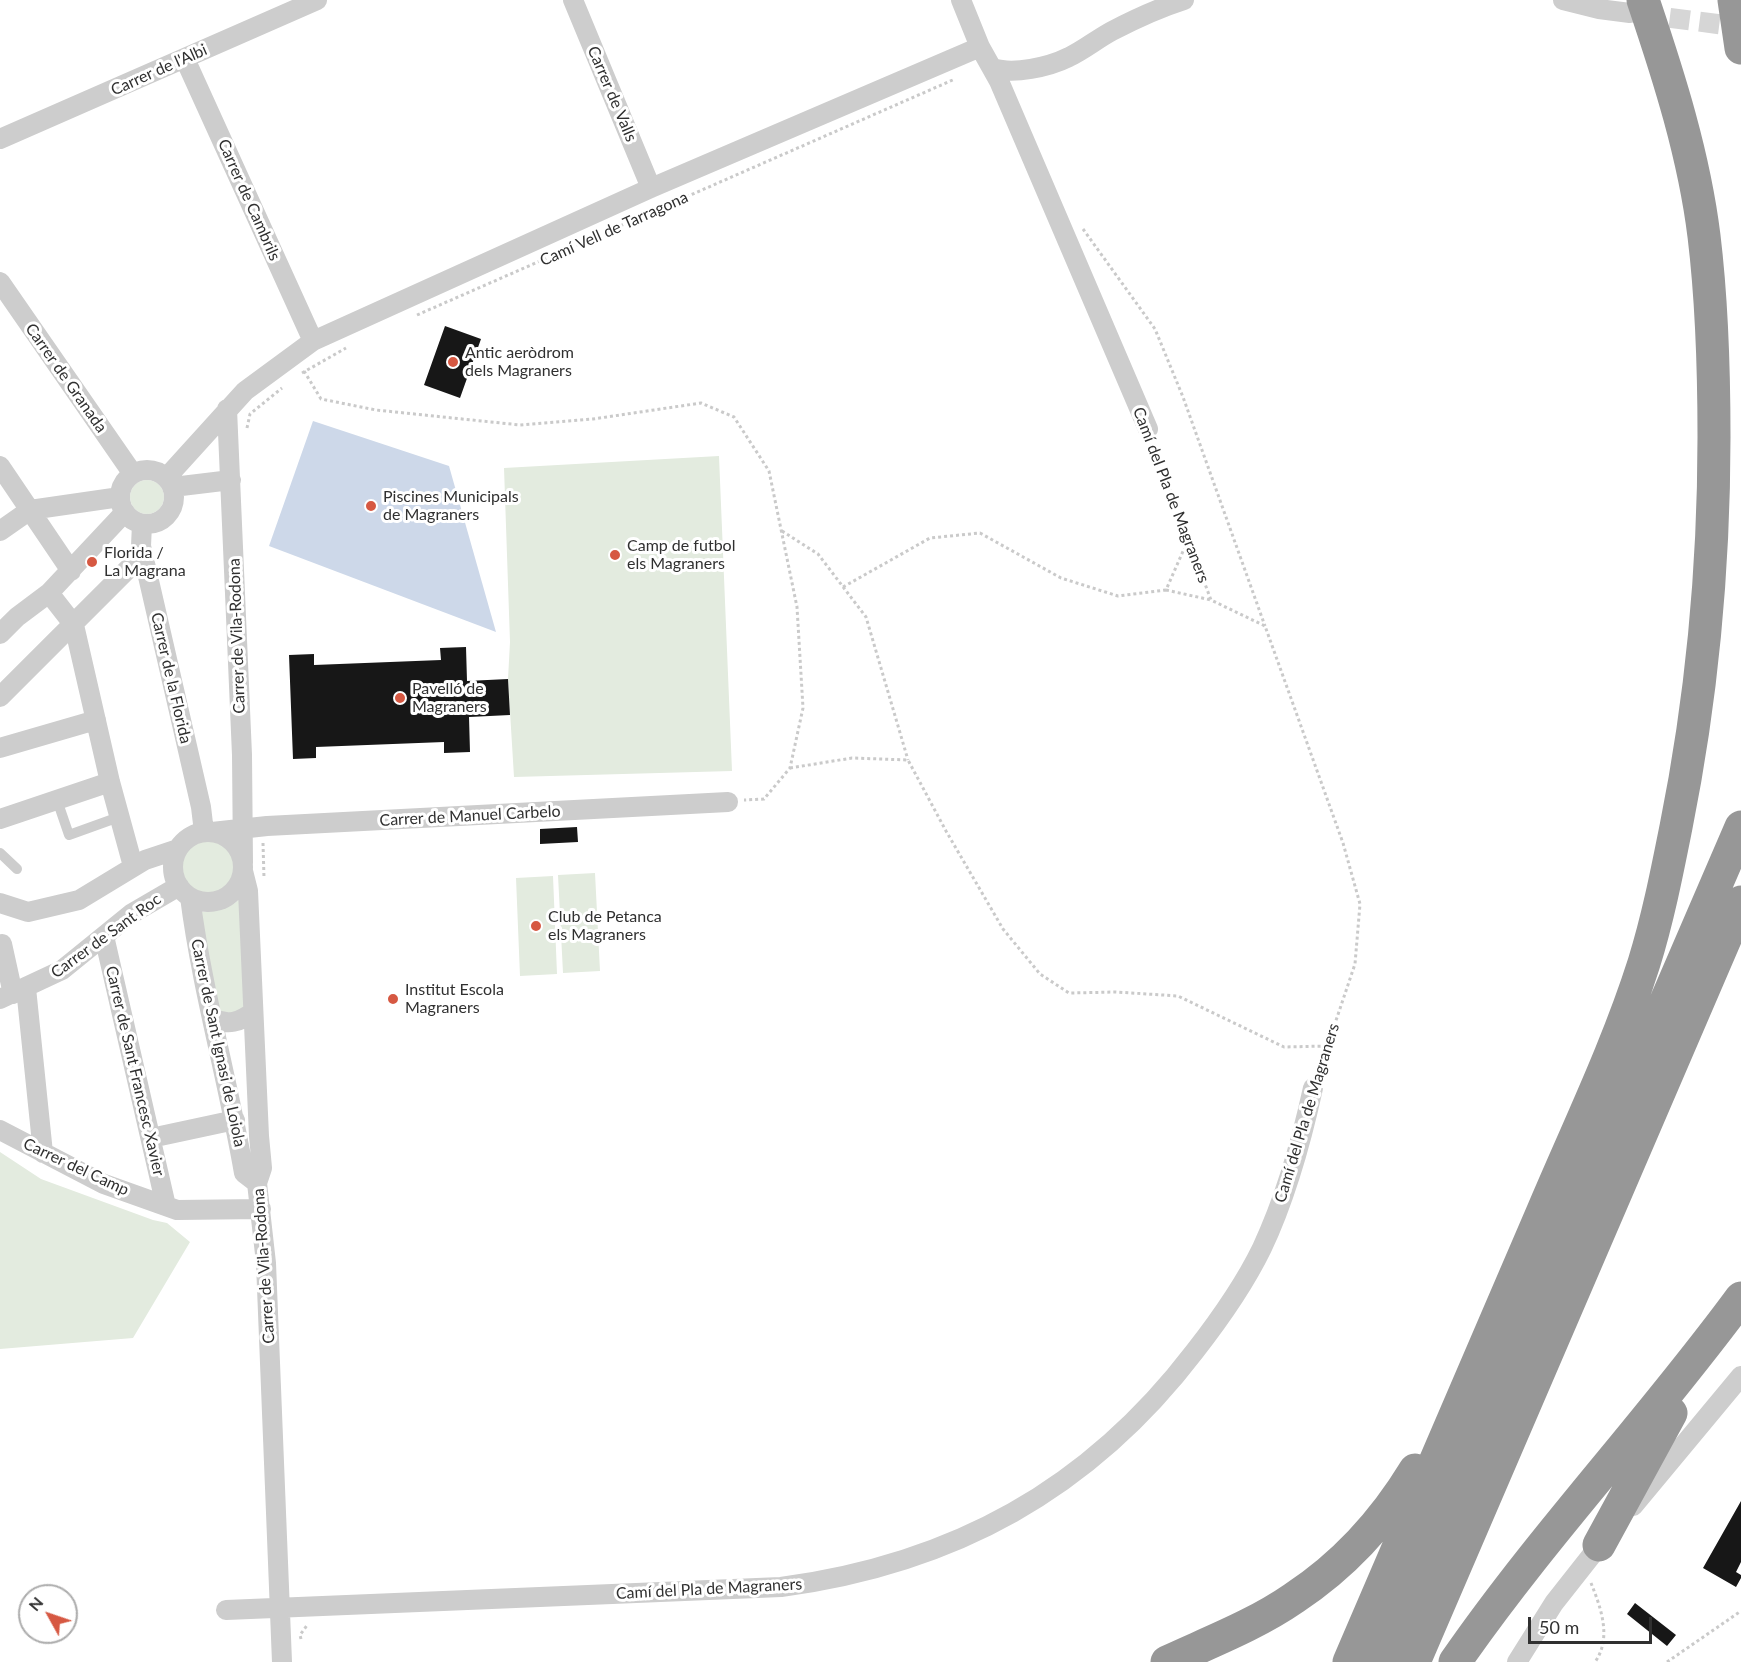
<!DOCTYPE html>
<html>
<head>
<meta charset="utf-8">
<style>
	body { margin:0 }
	#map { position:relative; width:1741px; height:1662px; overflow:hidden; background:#fff; font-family:Lato,sans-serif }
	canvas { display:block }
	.north { position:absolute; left:18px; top:1584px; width:60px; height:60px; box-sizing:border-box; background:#fff; border:2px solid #acacac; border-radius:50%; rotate:310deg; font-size:16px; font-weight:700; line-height:24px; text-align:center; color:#303030 }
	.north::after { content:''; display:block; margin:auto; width:21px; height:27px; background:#d65842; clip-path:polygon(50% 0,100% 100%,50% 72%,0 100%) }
	.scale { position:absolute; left:1528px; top:1617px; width:124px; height:27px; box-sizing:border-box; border:3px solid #303030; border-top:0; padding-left:8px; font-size:18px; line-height:21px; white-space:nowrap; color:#303030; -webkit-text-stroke:4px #fff; paint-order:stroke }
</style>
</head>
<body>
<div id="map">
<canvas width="1741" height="1662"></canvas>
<div class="north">N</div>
<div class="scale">50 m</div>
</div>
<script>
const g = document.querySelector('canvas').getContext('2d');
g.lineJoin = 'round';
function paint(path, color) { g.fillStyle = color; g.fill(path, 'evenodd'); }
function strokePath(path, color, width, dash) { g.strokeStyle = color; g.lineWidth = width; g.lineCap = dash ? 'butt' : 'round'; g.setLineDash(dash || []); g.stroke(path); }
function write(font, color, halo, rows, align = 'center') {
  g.font = font + ' Lato,sans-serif'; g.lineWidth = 6; g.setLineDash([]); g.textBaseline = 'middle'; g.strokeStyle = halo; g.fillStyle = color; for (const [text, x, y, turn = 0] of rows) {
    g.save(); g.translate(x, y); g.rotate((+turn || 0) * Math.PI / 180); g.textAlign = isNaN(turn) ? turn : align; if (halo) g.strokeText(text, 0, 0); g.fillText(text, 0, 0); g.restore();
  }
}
const green = new Path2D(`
	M719 456 732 771 514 777 508 679 510 642 504 468Z
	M130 497a17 17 0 1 1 34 0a17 17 0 1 1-34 0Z
	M182 867a26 26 0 1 1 52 0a26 26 0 1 1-52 0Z
	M595 873 600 971 563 973 558 875Z
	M553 876 557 974 520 976 516 878Z
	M240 899 246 1005 239 1014 221 1012 218 1008 199 912C215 912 227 910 240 899Z
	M0 1152 41 1179 153 1220 167 1223 190 1242 133 1338 0 1349Z`);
const water = new Path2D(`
	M313 421 449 466 496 632 269 546Z`);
const building = new Path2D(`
	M445 326 481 339 460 398 424 385Z
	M466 647 467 681 508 679 510 715 469 717 470 752 444 753V742L316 747V758L293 759 289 655 314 654V665L441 660 440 648Z
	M577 827 578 842 540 844V829Z
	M1741 1501V1562L1736 1572 1741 1575V1578L1736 1587 1703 1568Z
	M1635 1603 1676 1635 1667 1646 1627 1614Z`);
const streetTunnel = new Path2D(`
	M1640 14 1741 27`);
const path = new Path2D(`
	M1083 229 1155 329 1183 397 1265 626
	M417 315 955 79
	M304 371 321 399 376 410 520 425 593 419 701 403 734 417 769 471 797 607 803 708 790 768 764 799 744 800
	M302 373 346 348
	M247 428 250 414 282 388
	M1153 445 1211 600 1265 626 1343 843 1360 904 1355 964 1319 1071
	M782 531 818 554 866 617 908 760
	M843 587 930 538 980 533 1061 578 1118 596 1166 590 1188 540
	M1166 590 1211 600
	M790 768 852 758 908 760 946 831 1003 929 1040 974 1069 993 1116 992 1178 996 1284 1047 1327 1046
	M263 843 264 878
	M1591 1583C1601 1608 1612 1638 1595 1662
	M301 1639 300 1635 308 1624
	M1667 1662 1741 1611`);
const lane = new Path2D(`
	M57 800 69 835 119 817
	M0 853 17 869`);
const street = new Path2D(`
	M573 0 651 188
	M961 0 980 47 999 81 1148 429
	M1563 0 1599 9 1630 13
	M185 59 313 341
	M993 68C1013 75 1049 67 1069 57 1084 50 1097 39 1112 31 1135 19 1159 8 1184 0
	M0 139 317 0
	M0 282 133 474
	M227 409 242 755 243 863
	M0 466 71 571
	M120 497a27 27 0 1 1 54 0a27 27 0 1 1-54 0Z
	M167 477 245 391 313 341 651 188 980 47
	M173 487 231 480
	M142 524 141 546 201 807 204 832
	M0 531 30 510 120 497
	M49 593 74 625 110 782 133 866
	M0 634 17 617 49 593 125 512
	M0 697 143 554
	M0 748 96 720
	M0 819 110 782
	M173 867a35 35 0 1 1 70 0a35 35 0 1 1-70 0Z
	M212 832 267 826 728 802
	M243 871 248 891 259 1136 262 1168 257 1183 266 1263 282 1662
	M190 897C202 990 228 1080 244 1173L257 1183
	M0 903 28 912 79 900 145 860 178 849
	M104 936 166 1206
	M2 944 13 994
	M26 988 43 1153
	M0 999 62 970 131 914 179 886
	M212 1018C228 1026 240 1022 253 1012
	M0 1130 104 1184 177 1210 261 1209
	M151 1138 235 1120
	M1633 1506 1741 1376
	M226 1610 781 1587C953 1564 1089 1490 1195 1351 1220 1319 1244 1285 1262 1248 1286 1197 1301 1143 1313 1088
	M1517 1662 1554 1603 1606 1537`);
const highway = new Path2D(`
	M1734 0 1741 48
	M1599 1545 1671 1413
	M1167 1662C1210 1642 1255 1625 1294 1598 1344 1565 1384 1521 1415 1470
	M1349 1662C1412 1512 1478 1363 1542 1213 1577 1130 1617 1048 1644 963 1658 918 1667 872 1676 827 1702 698 1714 568 1714 437 1714 370 1712 302 1704 236 1694 155 1669 77 1643 0
	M1381 1662 1741 827
	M1414 1662 1741 902
	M1455 1662C1543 1535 1650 1422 1741 1298`);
const markers = [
	[453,362,6,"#d65842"],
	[371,506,6,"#d65842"],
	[615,555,6,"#d65842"],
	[92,562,6,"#d65842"],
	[400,698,6,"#d65842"],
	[536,926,6,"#d65842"],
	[393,999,6,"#d65842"]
];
const streetNames = [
	["Carrer de l'Albi",159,70,-24],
	["Carrer de Valls",612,94,67],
	["Carrer de Cambrils",249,200,66],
	["Camí Vell de Tarragona",614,229,-24],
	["Carrer de Granada",66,378,55],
	["Camí del Pla de Magraners",1171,495,69],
	["Carrer de Vila-Rodona",237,636,-92],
	["Carrer de la Florida",171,678,77],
	["Carrer de Manuel Carbelo",470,816,-3],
	["Carrer de Sant Roc",106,936,-36],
	["Carrer de Sant Ignasi de Loiola",218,1043,78],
	["Carrer de Sant Francesc Xavier",135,1071,77],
	["Camí del Pla de Magraners",1307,1113,-73],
	["Carrer del Camp",76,1167,25],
	["Carrer de Vila-Rodona",264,1266,-94],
	["Camí del Pla de Magraners",709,1589,-3]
];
const poiNames = [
	["Antic aeròdrom",465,353],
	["dels Magraners",465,371],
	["Piscines Municipals",383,497],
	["de Magraners",383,515],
	["Camp de futbol",627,546],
	["els Magraners",627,564],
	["Florida /",104,553],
	["La Magrana",104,571],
	["Pavelló de",412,689],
	["Magraners",412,707],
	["Club de Petanca",548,917],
	["els Magraners",548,935],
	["Institut Escola",405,990],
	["Magraners",405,1008]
];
paint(green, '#e3ebdf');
paint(water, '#cdd8e9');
paint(building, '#171717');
strokePath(streetTunnel, '#d6d6d6', 20, [20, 10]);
strokePath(path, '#cacaca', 3, [3, 3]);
strokePath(lane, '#cdcdcd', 10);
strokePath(street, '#cdcdcd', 20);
strokePath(highway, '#979797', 33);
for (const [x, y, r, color] of markers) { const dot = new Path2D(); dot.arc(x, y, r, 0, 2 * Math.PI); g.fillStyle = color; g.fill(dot); strokePath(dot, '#fff', 2); }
write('16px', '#303030', '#fff', streetNames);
write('16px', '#303030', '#fff', poiNames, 'left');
</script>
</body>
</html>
